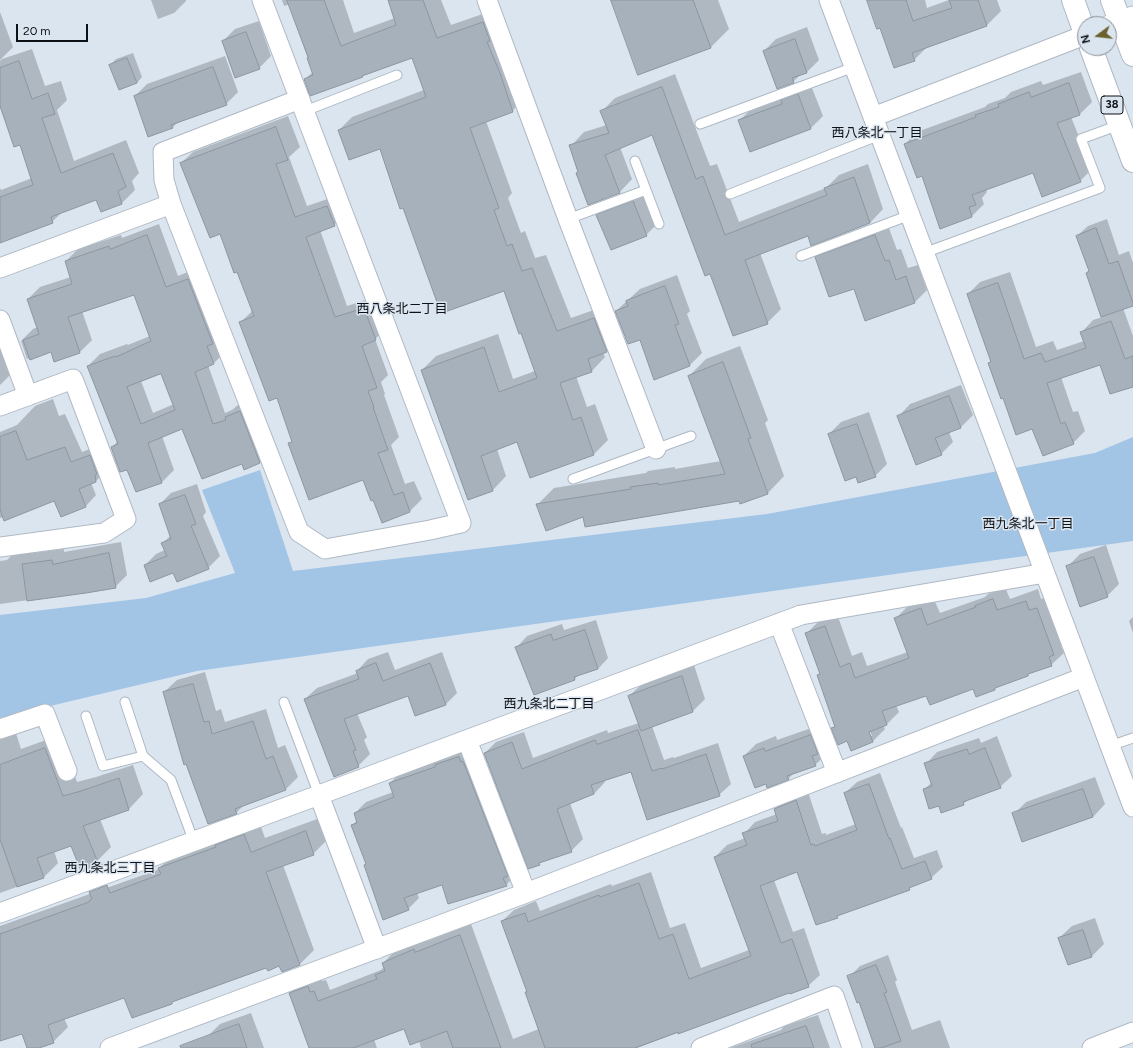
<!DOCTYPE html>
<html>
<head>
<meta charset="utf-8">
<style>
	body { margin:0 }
	#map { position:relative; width:1133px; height:1048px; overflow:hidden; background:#dbe5f0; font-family:Figtree,sans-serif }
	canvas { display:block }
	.north { position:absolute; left:1077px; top:16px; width:40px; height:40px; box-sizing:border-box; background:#dbe5f0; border:1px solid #899098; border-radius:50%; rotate:255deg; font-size:11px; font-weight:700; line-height:16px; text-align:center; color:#0e1115 }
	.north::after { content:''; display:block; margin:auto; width:14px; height:18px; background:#6b612e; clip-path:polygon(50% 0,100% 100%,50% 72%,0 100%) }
	.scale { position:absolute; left:16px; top:24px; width:72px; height:18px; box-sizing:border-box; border:2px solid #0e1115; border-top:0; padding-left:5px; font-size:12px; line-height:14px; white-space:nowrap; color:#0e1115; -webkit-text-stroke:3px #dbe5f0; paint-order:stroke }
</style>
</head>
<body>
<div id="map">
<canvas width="1133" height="1048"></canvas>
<div class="north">N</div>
<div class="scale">20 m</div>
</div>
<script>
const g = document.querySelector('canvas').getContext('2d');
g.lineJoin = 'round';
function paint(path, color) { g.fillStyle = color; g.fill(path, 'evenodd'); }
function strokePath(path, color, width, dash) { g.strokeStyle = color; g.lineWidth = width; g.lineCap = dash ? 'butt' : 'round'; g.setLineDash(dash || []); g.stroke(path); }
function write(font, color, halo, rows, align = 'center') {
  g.font = font + ' Figtree,"Noto Sans JP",sans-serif'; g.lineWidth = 3; g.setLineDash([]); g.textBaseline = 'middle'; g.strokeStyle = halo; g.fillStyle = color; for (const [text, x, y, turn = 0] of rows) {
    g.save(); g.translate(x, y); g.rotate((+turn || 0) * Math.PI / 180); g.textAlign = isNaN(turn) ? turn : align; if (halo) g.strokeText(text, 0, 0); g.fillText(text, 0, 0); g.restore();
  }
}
const green = new Path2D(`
	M1133 437V541L197 671 0 718V615L146 598 235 573 202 490 260 470 293 571 767 514 1095 453Z`);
const shadow = new Path2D(`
	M151 0H186V1L174 13 158 19Z
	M282 0H343L354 33 395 18 389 0H441L451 25 497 9 526 97 512 111 486 121 512 193 508 198 521 233 525 231 535 258 546 255 571 318 608 305 620 337 606 351 603 352 605 357 592 371 576 376 587 407 595 404 608 440 594 454 531 476 518 441 497 449 506 476 493 490 469 498 422 370 436 356 498 334 513 379 535 371 521 332 504 290 380 147 339 130 352 117 424 90 412 56 364 74 362 76 311 94 305 79 313 72 309 58 290 4 284 6Z
	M611 0H718L729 29 711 47 639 74Z
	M868 0H925L927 8 949 0H997L1001 11 987 25 927 47 914 60 880 27Z
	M0 12 13 47 0 60Z
	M259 21 271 56 259 68 223 41 235 29Z
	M807 27 819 60 807 72 801 74 793 82 764 51 776 39Z
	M32 49 45 86 61 81 67 100 57 110 74 161 126 140 139 173 132 181 135 190 122 203 102 211 97 198 62 212 52 222 0 242V188L1 190 32 178 21 144 0 103V61L2 59Z
	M133 53 142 77 137 83 110 65 116 59Z
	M225 56 238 92 226 104 178 122 172 128 135 96 147 84Z
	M1081 72 1092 102 1080 114 1071 117 1092 169 1080 181 1034 172 986 189 987 192 982 198 984 204 972 216 940 227 922 175 905 144 917 132 985 107 988 104 1005 98 1011 92 1041 81 1043 85Z
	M675 74 710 166 717 164 739 222 826 188 839 175 868 164 883 209 870 223 808 234 760 253 781 309 767 323 711 273 653 134 620 147 632 179 619 193 579 171 571 146 584 132 607 125 602 111 615 98Z
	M810 83 823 116 811 128 739 121 751 109Z
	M288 116 300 147 289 157 307 206 339 195 346 213 334 225 320 230 347 306 375 297 387 328 375 339 388 375 381 382 385 394 384 395 399 437 391 445 405 484 414 481 422 499 410 511 382 522 374 499 364 479 290 443 293 440 277 397 241 322 253 310 237 270 221 233 181 163 193 152Z
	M645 190 658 223 646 235 597 215 610 203Z
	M1107 219 1119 255 1129 251 1133 263V305L1123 308 1133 336V386L1101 363 1061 377 1073 412 1078 411 1085 431 1073 443 1033 428 1003 397 989 363 991 361 968 294 980 282 1010 272 1036 347 1053 341 1057 350 1084 341 1081 333 1093 320 1102 317 1087 273 1090 270 1077 236 1088 226Z
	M887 223 897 250 901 249 908 268 918 265 927 290 915 302 866 319 854 288 816 257 828 245Z
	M159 224 178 276 200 267 226 351 214 363 208 365 225 413 232 410 238 405 252 400 272 450 260 462 244 468 242 462 183 428 162 436 174 470 162 482 136 491 128 468 112 447 118 441 88 366 100 354 127 344 128 345 150 336 134 293 82 311 92 340 80 352 52 351 27 359 21 341 33 329 38 327 28 299 40 287 71 277 66 261 78 249 121 235 122 238ZM161 373 174 404 153 413 141 381Z
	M677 275 690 311 687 314 702 353 690 365 654 378 640 339 616 311 640 289Z
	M0 330 11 374 0 385Z
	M740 346 768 420 765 423 784 476 768 493 740 500 584 516 537 505 554 488 646 473 648 471 675 467V469L721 461 689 376 706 359Z
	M961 385 973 415 961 427 949 432 953 442 941 454 898 417 910 404Z
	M53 399 59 416 65 414 82 452 101 445 107 470 96 481 91 483 96 495 86 506 61 516 55 499 0 518V432L17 425 35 406Z
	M869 412 887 464 875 476 829 434 841 422Z
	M197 484 206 512 203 516 220 556 208 568 174 572 145 565 156 554 165 550 162 544 171 535 160 504 171 493Z
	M121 542 127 575 115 587 86 592 0 604V561L7 560 13 554 31 551V553L64 549V552Z
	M1106 545 1119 584 1107 596 1068 566 1080 554Z
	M1005 587 1010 599 1038 589 1041 599 1049 596 1065 642 1061 646 1064 653 1051 665 997 686 994 689 974 687 927 694 896 705 899 712 887 724 883 725 885 729 873 741 851 750 847 740 833 728 836 725 818 676 820 673 807 633 819 621 837 614 852 656 862 652 867 666 908 652 895 619 907 607 933 597 940 613 985 597 988 594ZM868 727 872 736H870L866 728Z
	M1133 617V633L1129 621Z
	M596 620 608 658 598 669 578 675 575 679 517 647 527 636 562 624 564 630Z
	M388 652 395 670 442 652 457 693 446 704 408 694 357 713 367 737 364 740 370 754 358 766 305 699 317 688 358 673 357 671 368 659Z
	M694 665 705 699 693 711 652 726 664 760 673 757 674 758 718 743 731 784 719 795 632 771 604 780 605 782 594 794 570 803 583 839 571 851 542 861 539 864 485 753 496 742 524 732 533 758 607 730 608 733 639 723 629 696 642 684Z
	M205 672 216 711 221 709 225 722 266 709 278 748 285 745 298 777 286 789 244 805 236 813 164 692 177 680Z
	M823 724 828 753 815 765 795 772 788 779 744 756 756 744 776 736 777 740Z
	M15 730 21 749 60 735 77 782 96 777 133 765 143 794 129 809 100 819 111 847 97 861 71 844 54 851 58 863 44 877 0 893V735Z
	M997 736 1012 776 1000 787 969 799 963 804H940L924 790 932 782 926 764 937 752 979 738 981 743Z
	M471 747 517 874 506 885 443 883 417 893 419 898 408 909 367 863 352 825 358 820 355 813 366 802 393 792 390 783 401 772Z
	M880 773 901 828 902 827 914 858 937 850 943 867 931 878 913 885 909 889 840 914 837 917 798 871 774 880 793 932 804 928 820 975 808 986 790 991 637 1048H421L419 1041 405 1028 374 1039 377 1048H310L290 993 302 982 320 975 322 981 326 980 330 990 381 970 384 967 383 963 395 951 426 938 427 941 471 924 513 1039 539 1029 526 993 528 991 502 921 514 910 536 901 540 911 611 884 612 886 651 872 670 928 685 923 701 968 749 950 715 857 727 845 745 838 744 834 755 822 777 814 775 809 787 797 807 789 822 834 826 833V835L856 824 845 793 857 782Z
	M1095 777 1105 804 1093 817 1023 841 1014 814 1026 802Z
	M320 818 328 839 313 854 283 865 314 950 300 964 282 971 280 965 267 966 175 1000 172 1003 125 996 64 1018 68 1027 53 1042 36 1048H28L23 1033 0 1016V926L157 870 174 854 259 821 265 838Z
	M1095 918 1104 944 1092 956 1059 938 1072 926Z
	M888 955 897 980 895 982 912 1030 940 1020 950 1048H876L859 1001 849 977 860 966Z
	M251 1013 264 1048H213L208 1036 220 1024Z
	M818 1015 830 1048H730L781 1030 784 1026Z`);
const building = new Path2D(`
	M287 0H324L341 46 396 25 388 0H423L437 38 483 22 490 41 487 42 500 73 513 112 470 128 499 208 494 210 507 246 512 244 522 271 532 268 557 331 594 318 607 352 588 359 592 372 560 383 573 420 581 417 594 455 530 478 517 442 481 456 493 491 468 500 421 370 484 347 499 392 537 378 521 333 519 334 504 291 442 313 439 305H438L403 208 400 209 380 149 349 160 338 130 426 97 412 58 362 76 363 77 310 96 304 79 313 75 307 58H308Z
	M611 0H693L711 48 638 75Z
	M867 0H906L913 21 952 8 949 0H978L987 26 912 53 915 61 894 68 880 28 877 29Z
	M246 32 260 69 235 78 222 41Z
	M795 39 807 73 792 78 794 83 777 89 763 51Z
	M127 58 137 83 119 90 109 65Z
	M19 61 32 99 48 93 55 114 42 118 61 173 113 153 126 187 118 191 122 204 101 212 96 200 51 217 53 223 0 243V197L33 185 20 145 14 147 0 106V68Z
	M213 67 227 105 171 125 173 128 148 137 134 96Z
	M1069 83 1080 115 1057 123 1081 182 1042 197 1033 173 972 195 976 205 969 207 972 217 940 229 922 176 917 178 904 144 976 117 975 115 999 107 998 104 1029 92 1031 97Z
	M662 87 696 179 703 176 725 235 827 195 824 188 854 177 870 223 811 246 808 236 745 260 768 324 733 336 710 274 705 276 652 135 605 155 620 193 588 205 576 173 578 172 569 145 609 133 600 111Z
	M798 94 811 129 750 152 738 120 782 104 781 100Z
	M276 127 288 160 276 164 295 217 327 206 335 226 306 237 335 317 364 308 376 340 362 346 377 388 368 391 374 407H373L388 450 378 453 394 495 403 492 410 512 382 523 373 500 371 501 363 480 309 500 288 443 292 442 277 398 269 401 239 322 254 316 237 272 234 273 220 234 210 238 180 163Z
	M633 201 647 236 611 250 596 215Z
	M1096 228 1109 264 1118 261 1133 303V306L1101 317 1086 273 1089 271 1076 236Z
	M147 235 166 287 188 279 213 344 207 346 214 364 195 372 213 424 226 420 225 417 240 411 260 463 244 470 242 464 202 479 182 429 148 443 162 483 136 492 127 470 120 472 111 447 118 444 87 366 115 356 116 357 151 341 134 295 68 317 80 353 54 362 51 352 30 360 23 340 39 334 27 299 72 284 65 261 109 246 110 249ZM161 374 175 410 141 424 127 387Z
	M875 235 885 261 889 260 896 280 906 276 915 303 865 321 854 289 829 297 815 257Z
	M998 283 1024 359 1041 353 1045 362 1086 348 1080 332 1111 321 1125 359 1133 356V387L1110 394 1100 365 1047 383 1061 424 1065 422 1074 444 1043 456 1032 429 1016 435 1003 398 1001 399 988 363 991 362 967 294Z
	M665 286 679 324 675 325 690 366 654 380 640 340 628 344 615 311 628 306 626 301Z
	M723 362 751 438 748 439 768 494 740 504 739 501 585 527 583 517 546 531 536 504 631 489 630 487 658 483V485L725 474 688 376Z
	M949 396 961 428 935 438 942 455 916 465 897 416Z
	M857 424 876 477 858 483 856 477 845 481 828 434Z
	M16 431 27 460 65 447 71 462 90 455 97 474 95 475 96 482 79 489 86 507 61 517 54 501 4 521 0 510V437Z
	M185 495 196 524 191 526 209 569 177 582 173 573 150 582 144 565 167 556 161 543 171 539 159 504Z
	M109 553 116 588 86 593 27 601 22 564 52 560 53 564Z
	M1094 557 1108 597 1080 607 1066 566Z
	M993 599 997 610 1026 601 1029 610 1037 608 1054 655 1049 657 1052 666 1028 674V676L995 688V690L976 697 973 689 930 705 926 696 882 711 887 725 869 732 873 742 851 751 847 741 838 745 831 728 835 727 817 675 820 674 805 633 825 626 840 667 850 663 855 678 909 658 894 618 921 608 927 625 976 607 975 606Z
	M585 630 598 669 574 677 575 680 534 695 515 647 551 634 553 640Z
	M376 663 383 681 430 663 446 705 415 716 408 696 344 719 356 750 353 751 359 767 334 777 304 699 359 679 356 671Z
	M682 676 693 712 641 731 628 696Z
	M193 684 204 722 209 721 212 734 253 721 266 759 273 756 286 790 235 809 237 814 208 824 186 764 184 765 163 692Z
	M638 730 652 771 662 768V769L706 754 720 796 647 820 631 772 591 785 594 794 557 809 572 852 539 863 540 865 528 869 484 753 512 742 522 769 595 740 597 744Z
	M811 735 818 754 812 756 816 766 787 776 789 780 767 788 766 784 755 788 743 756 764 748 765 751Z
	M45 748 63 796 81 791 119 778 129 810 83 826 99 865 81 871 71 846 37 858 44 878 17 887 0 839V765Z
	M985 748 1001 788 963 802 964 805 941 813 939 806 929 809 923 789 932 786 924 763 967 749 969 754Z
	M459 757 461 762 463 761 508 876 503 878 507 886 448 904 442 885 404 898 409 910 383 920 364 865 366 864 351 825 357 823 354 813 394 797 389 783 435 767V765Z
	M869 784 889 839 890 838 902 869 925 861 932 879 909 888 910 890 837 916 838 918 816 925 797 872 760 886 781 943 792 939 809 987 790 994 789 993 678 1034V1032L635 1048H545L525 992H527L501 921 525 913 528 922 599 895 600 897 639 883 659 939 673 934 689 979 751 956 714 857 747 845 742 833 778 821 774 809 796 800 811 845 814 844 815 846 857 830 844 793Z
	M1083 789 1093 817 1022 842 1012 813Z
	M306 831 314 855 266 872 300 965 282 972 279 966 268 971 266 968 172 1002V1004L132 1018 124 998 48 1025 54 1043 39 1048H27L22 1034 0 1041V934L89 902V901L92 899 89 892 107 885 110 893 161 874 158 868 216 847 215 845 244 834 251 852Z
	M1083 930 1092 957 1068 965 1058 938Z
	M460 935 501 1048H453L447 1031 410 1045 404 1029 353 1048H309L289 993 308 986 310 992 314 991 318 1001 377 979 375 975 385 971 382 963 414 949 415 952Z
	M876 965 887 992 884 993 901 1041 881 1048H875L859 1002 857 1003 847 976Z
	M239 1024 247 1048H181L180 1046Z
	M806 1026 814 1048H752L751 1045Z`);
const service = new Path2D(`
	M305 111 397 75
	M700 124 854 67
	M635 161 659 224
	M730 194 880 135
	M568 219 646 190
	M924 253 1100 188 1081 139 1119 125
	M801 256 910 215
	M573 479 691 436
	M125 702 143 756 171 780 194 842
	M284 702 319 795
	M86 716 103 766 143 756
	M1110 746 1133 738`);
const minor = new Path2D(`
	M262 0 461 523 430 530 325 549 299 532 171 204 164 180 163 152 300 99
	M487 0 568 219 656 449
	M829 0 1133 807
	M1109 25 1133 16
	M873 117 1085 35
	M0 268 171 204
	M0 320 28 396
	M0 406 73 379 126 519 104 533 0 547
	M779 623 837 773
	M0 729 45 714 67 771
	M467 740 526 893
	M319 795 377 949
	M0 913 319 795 801 615 1045 573
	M110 1048 526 893 1084 677
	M701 1048 834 996 852 1048
	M1092 1048 1133 1032`);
const trunk = new Path2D(`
	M1073 0 1085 33
	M1112 0 1133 55
	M1091 48 1133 161`);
const shields = [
	[1112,105,22]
];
const shieldNames = [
	["38",1112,105]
];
const neighbourhoodNames = [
	["西八条北一丁目",877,133],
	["西八条北二丁目",402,309],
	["西九条北一丁目",1028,524],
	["西九条北二丁目",549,704],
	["西九条北三丁目",110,868]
];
paint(green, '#a2c4e5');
paint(shadow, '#0003');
paint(building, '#a6b1bb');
strokePath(building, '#8c96a0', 1);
strokePath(service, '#afb9c4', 11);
strokePath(minor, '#afb9c4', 21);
strokePath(trunk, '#afb9c4', 24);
strokePath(service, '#fff', 9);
strokePath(minor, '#fff', 19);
strokePath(trunk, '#fff', 22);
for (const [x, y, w] of shields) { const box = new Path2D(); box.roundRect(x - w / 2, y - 9, w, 18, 3); g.fillStyle = '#dbe5f0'; g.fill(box); strokePath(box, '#0e1115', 1); }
write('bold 11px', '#0e1115', null, shieldNames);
write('13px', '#0e1115', '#dbe5f0', neighbourhoodNames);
</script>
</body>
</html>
